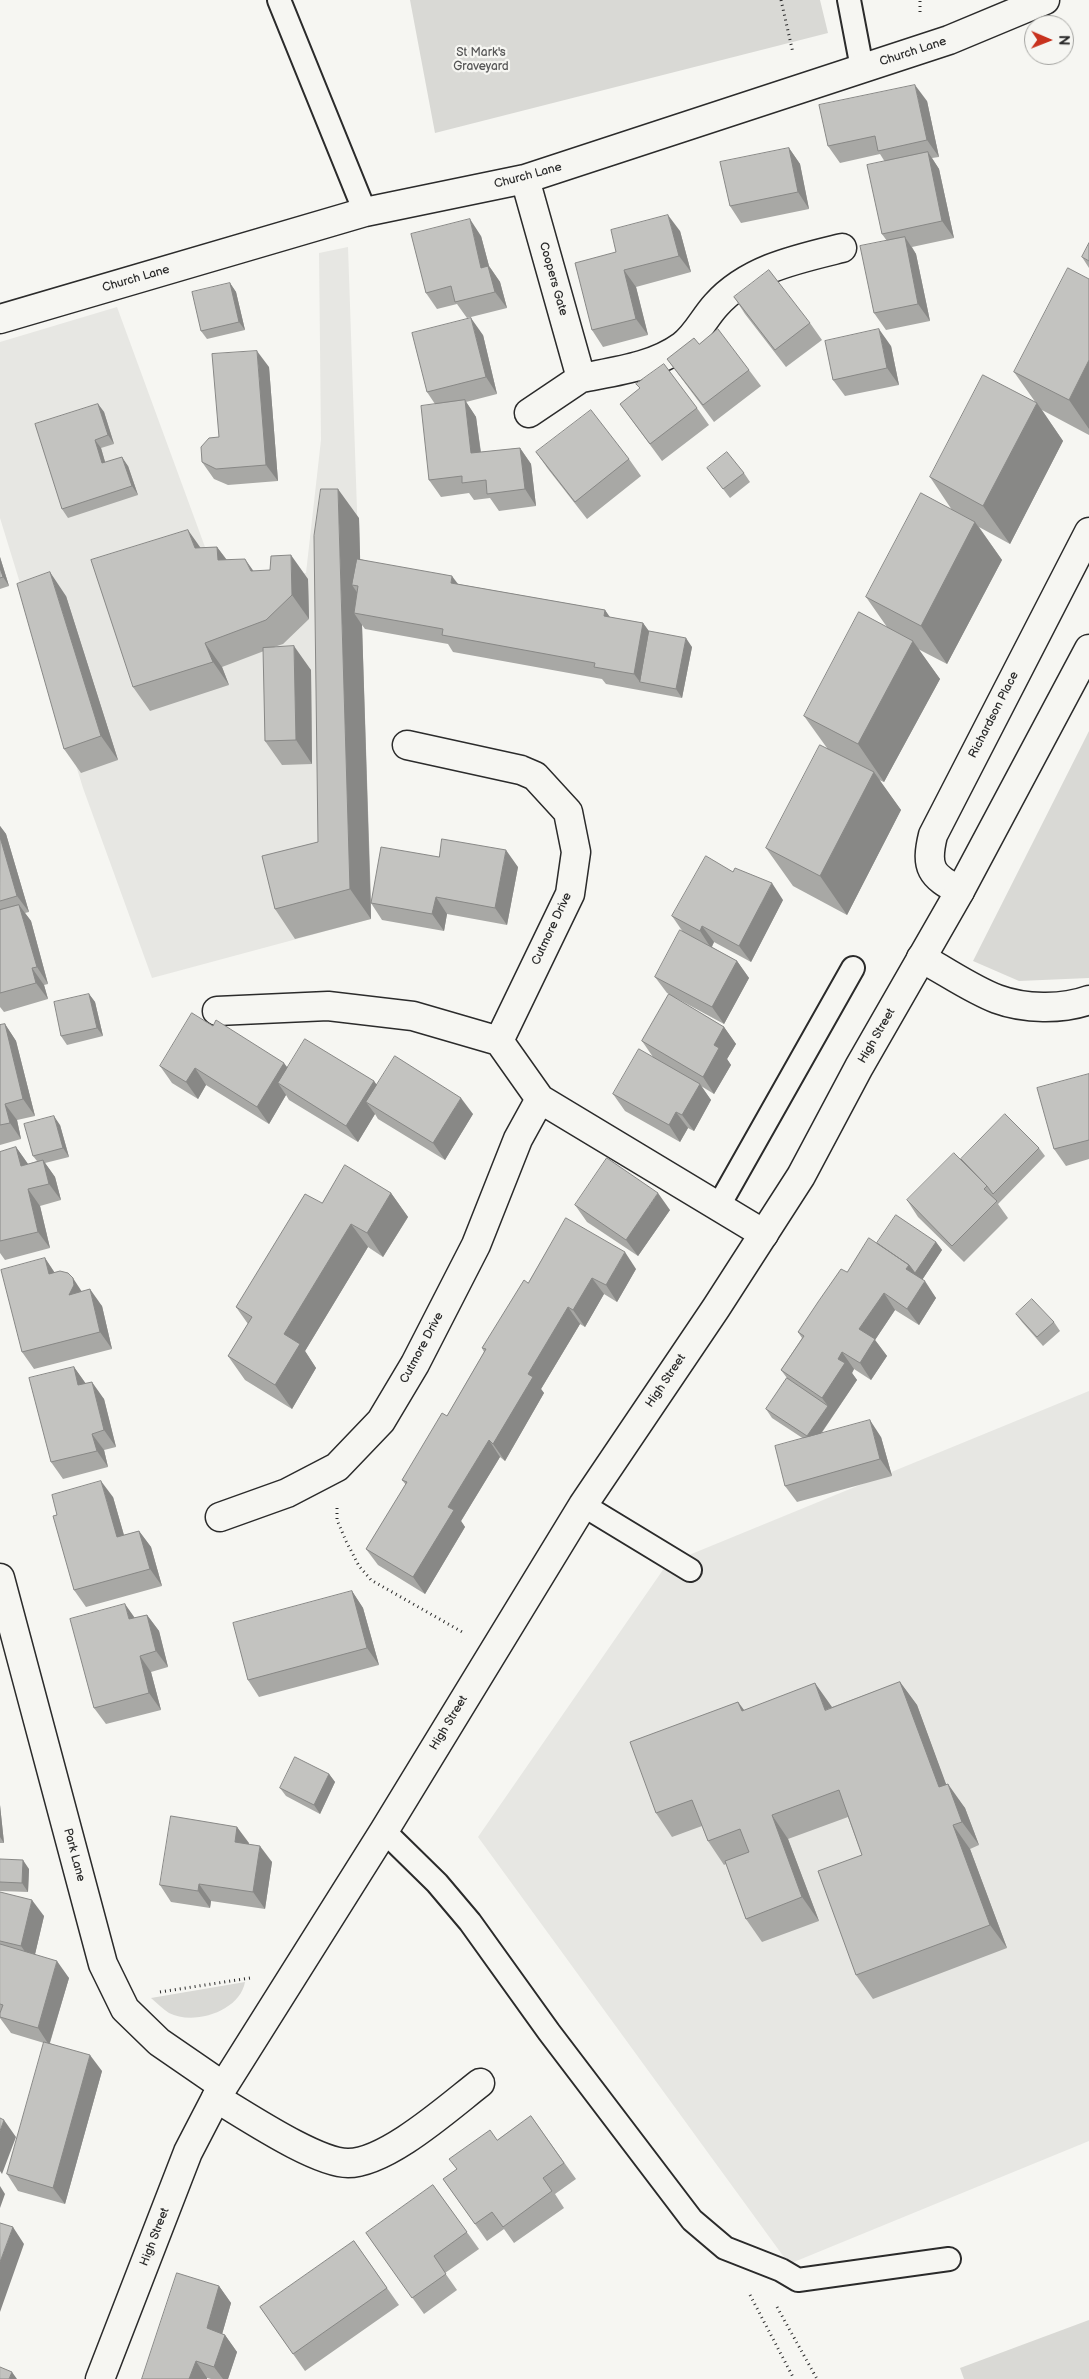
<!DOCTYPE html>
<html>
<head>
<meta charset="utf-8">
<style>
	body { margin:0 }
	#map { position:relative; width:1089px; height:2379px; overflow:hidden; background:#f6f6f2; font-family:"Balsamiq Sans",sans-serif }
	canvas { display:block }
	.north { position:absolute; left:1024px; top:15px; width:50px; height:50px; box-sizing:border-box; background:#f6f6f2; border:1px solid #a5a5a2; border-radius:50%; rotate:91deg; font-size:14px; font-weight:700; line-height:20px; text-align:center; color:#2b2b2b }
	.north::after { content:''; display:block; margin:auto; width:18px; height:22px; background:#c8321e; clip-path:polygon(50% 0,100% 100%,50% 72%,0 100%) }
</style>
</head>
<body>
<div id="map">
<canvas width="1089" height="2379"></canvas>
<div class="north">N</div>
</div>
<script>
const g = document.querySelector('canvas').getContext('2d');
g.lineJoin = 'round';
function paint(path, color) { g.fillStyle = color; g.fill(path, 'evenodd'); }
function strokePath(path, color, width, dash) { g.strokeStyle = color; g.lineWidth = width; g.lineCap = dash ? 'butt' : 'round'; g.setLineDash(dash || []); g.stroke(path); }
function write(font, color, halo, rows, align = 'center') {
  g.font = font + ' "Balsamiq Sans",sans-serif'; g.lineWidth = 4.5; g.setLineDash([]); g.textBaseline = 'middle'; g.strokeStyle = halo; g.fillStyle = color; for (const [text, x, y, turn = 0] of rows) {
    g.save(); g.translate(x, y); g.rotate((+turn || 0) * Math.PI / 180); g.textAlign = isNaN(turn) ? turn : align; if (halo) g.strokeText(text, 0, 0); g.fillText(text, 0, 0); g.restore();
  }
}
const built = new Path2D(`
	M348 247 371 919 152 978 83 788 0 518V342L117 307 216 577 306 573 321 440 319 253Z
	M1089 1391V2141L789 2264 478 1837 667 1564Z`);
const green = new Path2D(`
	M410 0H820L828 33 435 133Z
	M1089 731V978L1019 981 973 961Z
	M245 1982C240 2011 194 2026 169 2013 163 2009 157 2003 151 1998Z
	M1089 2320V2379H964L960 2368Z`);
const path = new Path2D(`
	M781 0 793 53
	M920 12V0
	M337 1508V1520L346 1541 359 1566 371 1580 464 1633
	M160 1992 250 1978
	M750 2295 794 2379
	M777 2307 817 2379`);
const service = new Path2D(`
	M279 0 365 212
	M849 0 862 68
	M718 1207 853 968
	M583 1505 690 1570
	M384 1831 437 1883 470 1922 549 2032 692 2220 725 2248 781 2270 798 2280 949 2259`);
const minor = new Path2D(`
	M525 179 581 378C616 371 653 367 682 346 696 336 704 318 716 305 748 269 797 259 842 248
	M0 319 365 212 525 179 949 40 1045 0
	M529 413 581 378
	M407 745 521 770 535 776 568 812 576 852 570 894 499 1041
	M960 891C931 876 925 868 933 835L1089 532
	M921 958C946 971 971 989 997 999 1024 1009 1062 1010 1089 1000
	M217 1011 328 1006 413 1016 499 1041 540 1099 764 1234
	M220 1517 287 1493 337 1467 381 1421 415 1364 476 1245 518 1139 540 1099
	M0 1578 103 1964 125 2009 159 2042 223 2086
	M216 2098C245 2115 316 2163 348 2163 387 2163 449 2107 480 2083`);
const tertiary = new Path2D(`
	M100 2379 188 2152 216 2098 384 1831 583 1505 716 1308 801 1176 859 1067 960 891 1089 649`);
const wall = new Path2D(`
	M927 101 939 157 932 158 939 169 954 238 912 247 916 254 930 321 886 330 874 313 887 241 882 234 885 162 880 154 840 163 828 146Z
	M789 148 800 164 809 209 741 223 730 206Z
	M680 231 691 272 636 287 648 335 603 347 592 330 616 252Z
	M481 236 489 266 500 282 507 308 467 318 457 304 437 309 426 293Z
	M1082 257 1089 261V268Z
	M1089 279V435L1042 410 1063 441 1010 544 979 527 1002 560 947 664 918 649 940 679 884 782 879 780 901 810 847 915 793 886 766 848 827 748 804 716 887 627 866 597 952 510 930 477 1036 403 1014 372Z
	M230 283 236 292 245 330 207 339 201 331Z
	M734 297 810 323 822 340 786 367 745 314Z
	M483 335 497 394 466 402 476 417 481 452 520 448 531 464 536 506 499 511 490 498 474 500 469 493 441 497 429 480 435 404 427 392Z
	M699 344 749 370 761 386 714 422 667 359Z
	M891 346 899 385 845 396 833 380Z
	M269 367 278 481 228 485 214 479 202 462Z
	M98 404 104 412 114 444 101 448 105 462 128 466 138 495 68 518 62 509Z
	M620 404 697 408 709 425 662 461Z
	M536 452 629 459 641 476 587 519 548 469Z
	M707 468 744 473 750 482 730 498Z
	M359 518 360 559 458 584 605 610 609 617 643 623 649 631 692 647 682 698 606 684 602 679 453 652 448 644 365 629 362 625 371 902 439 857 518 867 507 925 447 914 444 931 382 920 371 903V919L295 939 275 909 318 842Z
	M217 547 227 560 253 571 308 579 309 619 283 644 274 647 311 670 312 764 282 765 265 741 264 651 222 667 229 685 150 711 133 687 200 548Z
	M0 557 9 586 0 589Z
	M66 596 118 760 81 773 64 749Z
	M0 826 6 834 29 912 25 913 31 921 48 984 44 985 48 999 4 1012 0 1007Z
	M783 900 751 962 714 942 712 947 737 961 749 978 724 1024 674 997 724 1027 736 1044 727 1059 731 1065 714 1094 701 1086 711 1100 694 1131 688 1128 680 1142 625 1111 613 1094 653 1057 642 1041 669 994 667 993 655 977 683 932 672 916Z
	M89 994 95 1002 103 1036 67 1045 61 1036Z
	M5 1024 16 1041 35 1116 17 1120 21 1139 0 1145V1025Z
	M213 1026 287 1067 374 1081 377 1085 473 1114 445 1160 378 1119 375 1114 358 1142 289 1100 286 1095 269 1124 206 1085 198 1099 172 1083 160 1066Z
	M1089 1074V1159L1066 1166 1054 1149Z
	M60 1125 69 1157 45 1163 55 1177 61 1200 40 1206 50 1248 5 1260 0 1253V1152L16 1147 28 1164 37 1161 33 1156Z
	M1039 1148 1045 1156 998 1204 1008 1218 964 1262 918 1217 907 1200 961 1159Z
	M391 1193 408 1217 383 1257 368 1247 305 1351 316 1368 292 1409 245 1380 228 1356 248 1324 236 1307 322 1203Z
	M575 1205 670 1210 638 1256 587 1222Z
	M936 1242 942 1250 922 1280 936 1298 919 1325 895 1310 875 1340 887 1356 871 1380 854 1369 852 1373 857 1380 821 1434 881 1437 892 1476 797 1502 785 1486 804 1439 772 1418 766 1409 787 1378 781 1370 802 1338 798 1332 847 1272 877 1243Z
	M45 1258 55 1273 102 1306 112 1349 34 1369 22 1352Z
	M636 1269 617 1302 604 1294 585 1327 580 1324 541 1389 544 1393 505 1461 500 1457 461 1521 465 1527 425 1594 378 1565 366 1549 406 1485 402 1480 447 1416 484 1352 482 1348 528 1283Z
	M1016 1314 1054 1322 1060 1331 1043 1346 1022 1322Z
	M74 1367 86 1384 104 1399 116 1447 104 1450 108 1467 63 1479 51 1462Z
	M113 1497 124 1535 139 1531 151 1547 162 1586 86 1607 74 1590Z
	M352 1591 363 1608 379 1665 259 1697 248 1680Z
	M147 1615 159 1631 168 1667 151 1672 161 1710 106 1724 94 1708 135 1618Z
	M900 1682 917 1705 946 1785 965 1808 979 1845 970 1849 1007 1948 873 1999 856 1975 862 1855 848 1817 788 1839 819 1921 762 1942 746 1919 726 1864 724 1865 708 1841 702 1826 672 1837 656 1813 738 1702 744 1710 832 1707Z
	M329 1774 335 1782 320 1814 286 1796 280 1788Z
	M0 1805 4 1843H0Z
	M237 1827 248 1844 272 1862 265 1909 211 1901 210 1908 171 1902 160 1885Z
	M0 1859 29 1869 28 1892 0 1891Z
	M0 1892 44 1916 35 1954 69 1978 50 2043 102 2071 65 2204 18 2191 7 2174 44 2043 11 2033 0 2018Z
	M531 2116 576 2179 555 2194 564 2208 514 2243 504 2229 487 2241 443 2179Z
	M433 2185 479 2249 445 2273 457 2290 424 2314 366 2233Z
	M354 2241 399 2305 305 2371 260 2307Z
	M219 2286 231 2303 222 2334 225 2335 237 2352 228 2379H211L207 2378V2379H142Z`);
const shadedWall = new Path2D(`
	M915 85 927 101 939 157 927 140Z
	M789 148 800 164 809 209 798 192Z
	M928 152 939 169 954 238 942 221Z
	M668 215 680 231 691 272 679 256Z
	M470 219 481 236 489 266 500 282 507 308 495 292 481 268Z
	M905 237 916 254 930 321 918 304Z
	M624 270 636 287 648 335 636 319Z
	M230 283 236 292 245 330 239 322Z
	M471 318 483 335 497 394 486 377Z
	M879 329 891 346 899 385 887 368Z
	M257 351 269 367 278 481 266 465Z
	M1089 360V429L1069 400Z
	M465 400 476 417 483 470 471 453Z
	M1037 403 1063 441 1010 544 983 506Z
	M98 404 104 412 114 444 108 435Z
	M95 440 101 448 108 472 102 463Z
	M520 448 531 464 536 506 525 489Z
	M122 457 128 466 138 495 132 486Z
	M338 489 359 518 361 590 358 586 352 585 361 598 354 613 362 625 371 919 350 889Z
	M975 522 1002 560 947 664 921 626Z
	M188 530 205 554 195 548Z
	M217 547 234 570 218 560Z
	M291 555 308 579 309 619 292 595Z
	M0 557 9 586 3 577 0 568Z
	M245 559 262 583 251 571Z
	M50 572 66 596 118 760 101 736Z
	M452 576 464 592 451 583Z
	M605 610 617 627 604 616Z
	M643 623 655 640 640 682 634 674Z
	M686 638 692 647 682 698 676 689Z
	M913 641 940 679 884 782 858 744Z
	M205 643 222 667 229 685 213 662Z
	M294 646 311 670 312 764 296 740Z
	M874 772 901 810 847 915 820 876Z
	M0 826 6 834 29 912 17 896 0 837Z
	M506 850 518 867 507 925 495 908Z
	M772 883 783 900 751 962 739 946Z
	M436 897 447 914 444 931 432 914Z
	M19 905 31 921 48 984 37 967Z
	M702 926 714 942 711 948 700 931Z
	M737 961 749 978 724 1024 712 1007Z
	M32 968 44 985 48 999 36 983Z
	M89 994 95 1002 103 1036 97 1028Z
	M5 1024 16 1041 35 1116 23 1099Z
	M724 1027 736 1044 727 1059 731 1065 714 1094 703 1077 714 1045Z
	M284 1063 296 1079 278 1083 286 1095 269 1124 257 1107Z
	M195 1068 206 1085 198 1099 186 1082Z
	M374 1081 385 1098 366 1102 375 1114 358 1142 346 1126Z
	M700 1084 711 1100 694 1131 682 1115Z
	M461 1098 473 1114 445 1160 433 1143Z
	M5 1104 17 1120 21 1139 10 1123Z
	M676 1112 688 1128 680 1142 669 1125Z
	M54 1116 60 1125 69 1157 63 1148Z
	M16 1147 28 1164 21 1166Z
	M43 1160 55 1177 61 1200 49 1184Z
	M28 1189 40 1206 50 1248 38 1232Z
	M391 1193 408 1217 383 1257 367 1233Z
	M658 1193 670 1210 638 1256 626 1240Z
	M351 1224 368 1247 305 1351 316 1368 292 1409 275 1385 284 1334Z
	M936 1242 942 1250 918 1286 906 1269 909 1265Z
	M625 1252 636 1269 617 1302 606 1285Z
	M45 1258 56 1275 49 1274Z
	M73 1278 84 1295H69Z
	M592 1278 604 1294 585 1327 573 1310Z
	M925 1281 936 1298 919 1325 907 1309Z
	M90 1289 102 1306 112 1349 100 1332Z
	M884 1293 895 1310 875 1340 887 1356 871 1380 860 1363 859 1329Z
	M568 1307 580 1324 541 1389 544 1393 505 1461 493 1444 528 1374Z
	M842 1352 854 1369 852 1373 857 1380 813 1445 807 1436 828 1406 822 1398 838 1359Z
	M74 1367 86 1384 78 1385Z
	M92 1382 104 1399 116 1447 104 1430Z
	M870 1420 881 1437 892 1476 880 1459Z
	M92 1434 104 1450 108 1467 97 1451Z
	M489 1440 500 1457 461 1521 465 1527 425 1594 413 1577 448 1507Z
	M101 1481 113 1497 129 1553 117 1537Z
	M139 1531 151 1547 162 1586 150 1569Z
	M352 1591 363 1608 379 1665 367 1648Z
	M125 1604 137 1621 129 1619Z
	M147 1615 159 1631 168 1667 156 1651Z
	M140 1656 151 1672 161 1710 149 1693Z
	M900 1682 917 1705 956 1811 939 1787Z
	M815 1683 832 1707 841 1734 825 1710Z
	M738 1702 755 1725 742 1711Z
	M329 1774 335 1782 320 1814 314 1805Z
	M948 1784 965 1808 979 1845 962 1822Z
	M0 1805 4 1843 0 1837Z
	M772 1815 788 1839 819 1921 802 1897Z
	M953 1825 970 1849 1007 1948 990 1925Z
	M237 1827 249 1843 246 1858 235 1842Z
	M260 1846 272 1862 265 1909 253 1892Z
	M23 1860 29 1869 28 1892 22 1883Z
	M199 1884 211 1901 210 1908 198 1891Z
	M32 1900 44 1916 33 1963 21 1946Z
	M57 1961 69 1978 49 2045 38 2028Z
	M90 2055 102 2071 65 2204 53 2188Z
	M4 2120 16 2137 2 2174 0 2171V2131Z
	M0 2186 5 2194 0 2208Z
	M13 2227 24 2244 0 2312V2262Z
	M219 2286 231 2303 219 2345 207 2328Z
	M225 2335 237 2352 228 2379H223L214 2367Z
	M196 2361 207 2378V2379H189Z
	M12 2372 17 2379H9Z`);
const building = new Path2D(`
	M915 85 927 140 878 151 875 136 828 146 819 105Z
	M789 148 798 192 730 206 720 162Z
	M928 152 942 221 882 234 867 165Z
	M668 215 679 256 624 270 636 319 592 330 575 263 616 252 611 230Z
	M470 219 481 268 488 266 495 292 455 302 451 286 426 293 411 234Z
	M905 237 918 304 874 313 860 246Z
	M1089 243V261L1082 257Z
	M1068 268 1089 279V360L1069 400 1014 372Z
	M769 270 810 323 775 350 734 297Z
	M230 283 239 322 201 331 192 292Z
	M471 318 486 377 427 392 412 333Z
	M718 329 749 370 703 405 667 359 694 338 699 344Z
	M879 329 887 368 833 380 825 341Z
	M257 351 266 465 216 469 202 462 201 447 209 438 219 437 212 354Z
	M664 364 697 408 650 444 620 404 640 388 636 384Z
	M983 375 1037 403 983 506 930 477Z
	M465 400 471 453 520 448 525 489 487 494 486 480 462 483V476L429 480 421 406Z
	M98 404 108 435 95 440 102 463 122 457 132 486 62 509 35 424Z
	M591 410 629 459 575 502 536 452Z
	M727 452 744 473 723 489 707 468Z
	M321 489H338L350 889 275 909 262 856 318 842 314 536Z
	M921 493 975 522 921 626 866 597Z
	M188 530 195 548 217 547 218 560 245 559 251 571 270 570 271 556 291 555 292 595 266 620 205 643 213 662 133 687 91 560Z
	M357 559 452 576 451 583 605 610 604 616 643 623 634 674 594 667 595 663 442 635 443 629 354 613 358 586 352 585Z
	M0 568 3 577 0 578Z
	M50 572 101 736 64 749 17 584Z
	M859 612 913 641 858 744 804 716Z
	M649 631 686 638 676 689 640 682Z
	M294 646 296 740 265 741 263 648Z
	M820 745 874 772 820 876 766 848Z
	M0 837 17 896 0 901Z
	M442 839 506 850 495 908 436 897 432 914 371 903 381 847 439 857Z
	M706 856 733 872 735 868 772 883 739 946 702 926 700 931 672 916Z
	M19 905 37 967 32 968 36 983 0 993V910Z
	M680 930 737 961 712 1007 655 977Z
	M89 994 97 1028 61 1036 54 1002Z
	M669 994 724 1027 714 1045 719 1048 703 1077 642 1041Z
	M192 1013 213 1026 216 1020 284 1063 257 1107 195 1068 186 1082 160 1066Z
	M5 1024 23 1099 5 1104 10 1123 0 1125V1025Z
	M305 1039 374 1081 346 1126 278 1083Z
	M639 1049 700 1084 682 1115 676 1112 669 1125 613 1094Z
	M395 1056 461 1098 433 1143 366 1102Z
	M1089 1074V1140L1054 1149 1037 1088Z
	M1005 1114 1039 1148 993 1194 987 1186 961 1159Z
	M54 1116 63 1148 33 1156 24 1124Z
	M16 1147 21 1166 43 1160 49 1184 28 1189 38 1232 0 1241V1152Z
	M954 1153 987 1186 984 1189 997 1201 952 1246 907 1200Z
	M607 1158 658 1193 626 1240 575 1205Z
	M345 1165 391 1193 367 1233 351 1224 284 1334 300 1344 275 1385 228 1356 252 1317 236 1307 305 1194 322 1203Z
	M896 1215 936 1242 915 1273 909 1265 877 1243Z
	M566 1218 625 1252 606 1285 592 1278 573 1310 568 1307 528 1374 533 1377 493 1444 489 1440 448 1507 454 1510 413 1577 366 1549 407 1482 402 1480 442 1413 447 1416 486 1349 482 1348 524 1280 528 1283Z
	M869 1238 909 1265 906 1269 925 1281 907 1309 884 1293 859 1329 875 1339 860 1363 842 1352 838 1359 845 1363 822 1398 781 1370 804 1336 798 1332 818 1302 841 1269 847 1272Z
	M45 1258 49 1274 60 1271 68 1273 73 1278 74 1285 69 1295 90 1289 100 1332 22 1352 1 1270Z
	M1032 1299 1054 1322 1037 1337 1016 1314Z
	M74 1367 78 1385 92 1382 104 1430 92 1434 97 1451 51 1462 29 1378Z
	M787 1378 828 1406 807 1436 766 1409Z
	M870 1420 880 1459 785 1486 775 1446Z
	M101 1481 117 1537 139 1531 150 1569 74 1590 53 1516 57 1515 52 1495Z
	M352 1591 367 1648 248 1680 233 1623Z
	M125 1604 129 1619 147 1615 156 1651 140 1656 149 1693 94 1708 70 1619Z
	M900 1682 939 1787 948 1784 962 1822 953 1825 990 1925 856 1975 818 1871 862 1855 839 1790 772 1815 802 1897 746 1919 725 1861 749 1852 740 1829 708 1841 692 1800 656 1813 630 1742 738 1702 742 1711 815 1683 825 1710Z
	M295 1757 329 1774 314 1805 280 1788Z
	M171 1816 237 1827 235 1842 260 1846 253 1892 199 1884 198 1891 160 1885Z
	M0 1859 23 1860 22 1883 0 1882Z
	M0 1892 32 1900 21 1946 0 1941Z
	M0 1944 57 1961 38 2028 0 2017V2013L3 2005 0 2004Z
	M44 2042 90 2055 53 2188 7 2174Z
	M531 2116 564 2163 543 2178 552 2191 503 2227 492 2212 475 2224 443 2179 457 2169 449 2159 490 2130 497 2140Z
	M0 2118 4 2120 0 2131Z
	M433 2185 467 2232 434 2256 446 2274 412 2298 366 2233Z
	M0 2223 13 2227 0 2262Z
	M354 2241 387 2288 293 2354 260 2307Z
	M177 2273 219 2286 207 2328 225 2335 214 2367 196 2361 189 2379H142Z
	M0 2367 12 2372 9 2379H0Z`);
const streetNames = [
	["Church Lane",913,52,-18],
	["Church Lane",528,176,-15],
	["Church Lane",136,279,-16],
	["Coopers Gate",553,279,74],
	["Richardson Place",994,715,-63],
	["Cutmore Drive",552,929,-65],
	["High Street",877,1036,-60],
	["Cutmore Drive",422,1348,-62],
	["High Street",666,1381,-56],
	["High Street",449,1723,-59],
	["Park Lane",74,1855,75],
	["High Street",155,2237,-69]
];
const parkNames = [
	["St Mark's",481,53],
	["Graveyard",481,67]
];
paint(built, '#e7e7e3');
paint(green, '#d9d9d5');
strokePath(service, '#2b2b2b', 26);
strokePath(minor, '#2b2b2b', 31);
strokePath(tertiary, '#2b2b2b', 31);
strokePath(path, '#2b2b2b', 3, [1, 4]);
strokePath(service, '#f6f6f2', 22);
strokePath(minor, '#f6f6f2', 28);
strokePath(tertiary, '#f6f6f2', 28);
paint(wall, '#a8a8a5');
paint(shadedWall, '#888886');
paint(building, '#c3c3c0');
strokePath(building, '#888886', 1);
write('12px', '#2b2b2b', '#f6f6f2', streetNames);
write('12px', '#565656', '#f6f6f2', parkNames);
</script>
</body>
</html>
